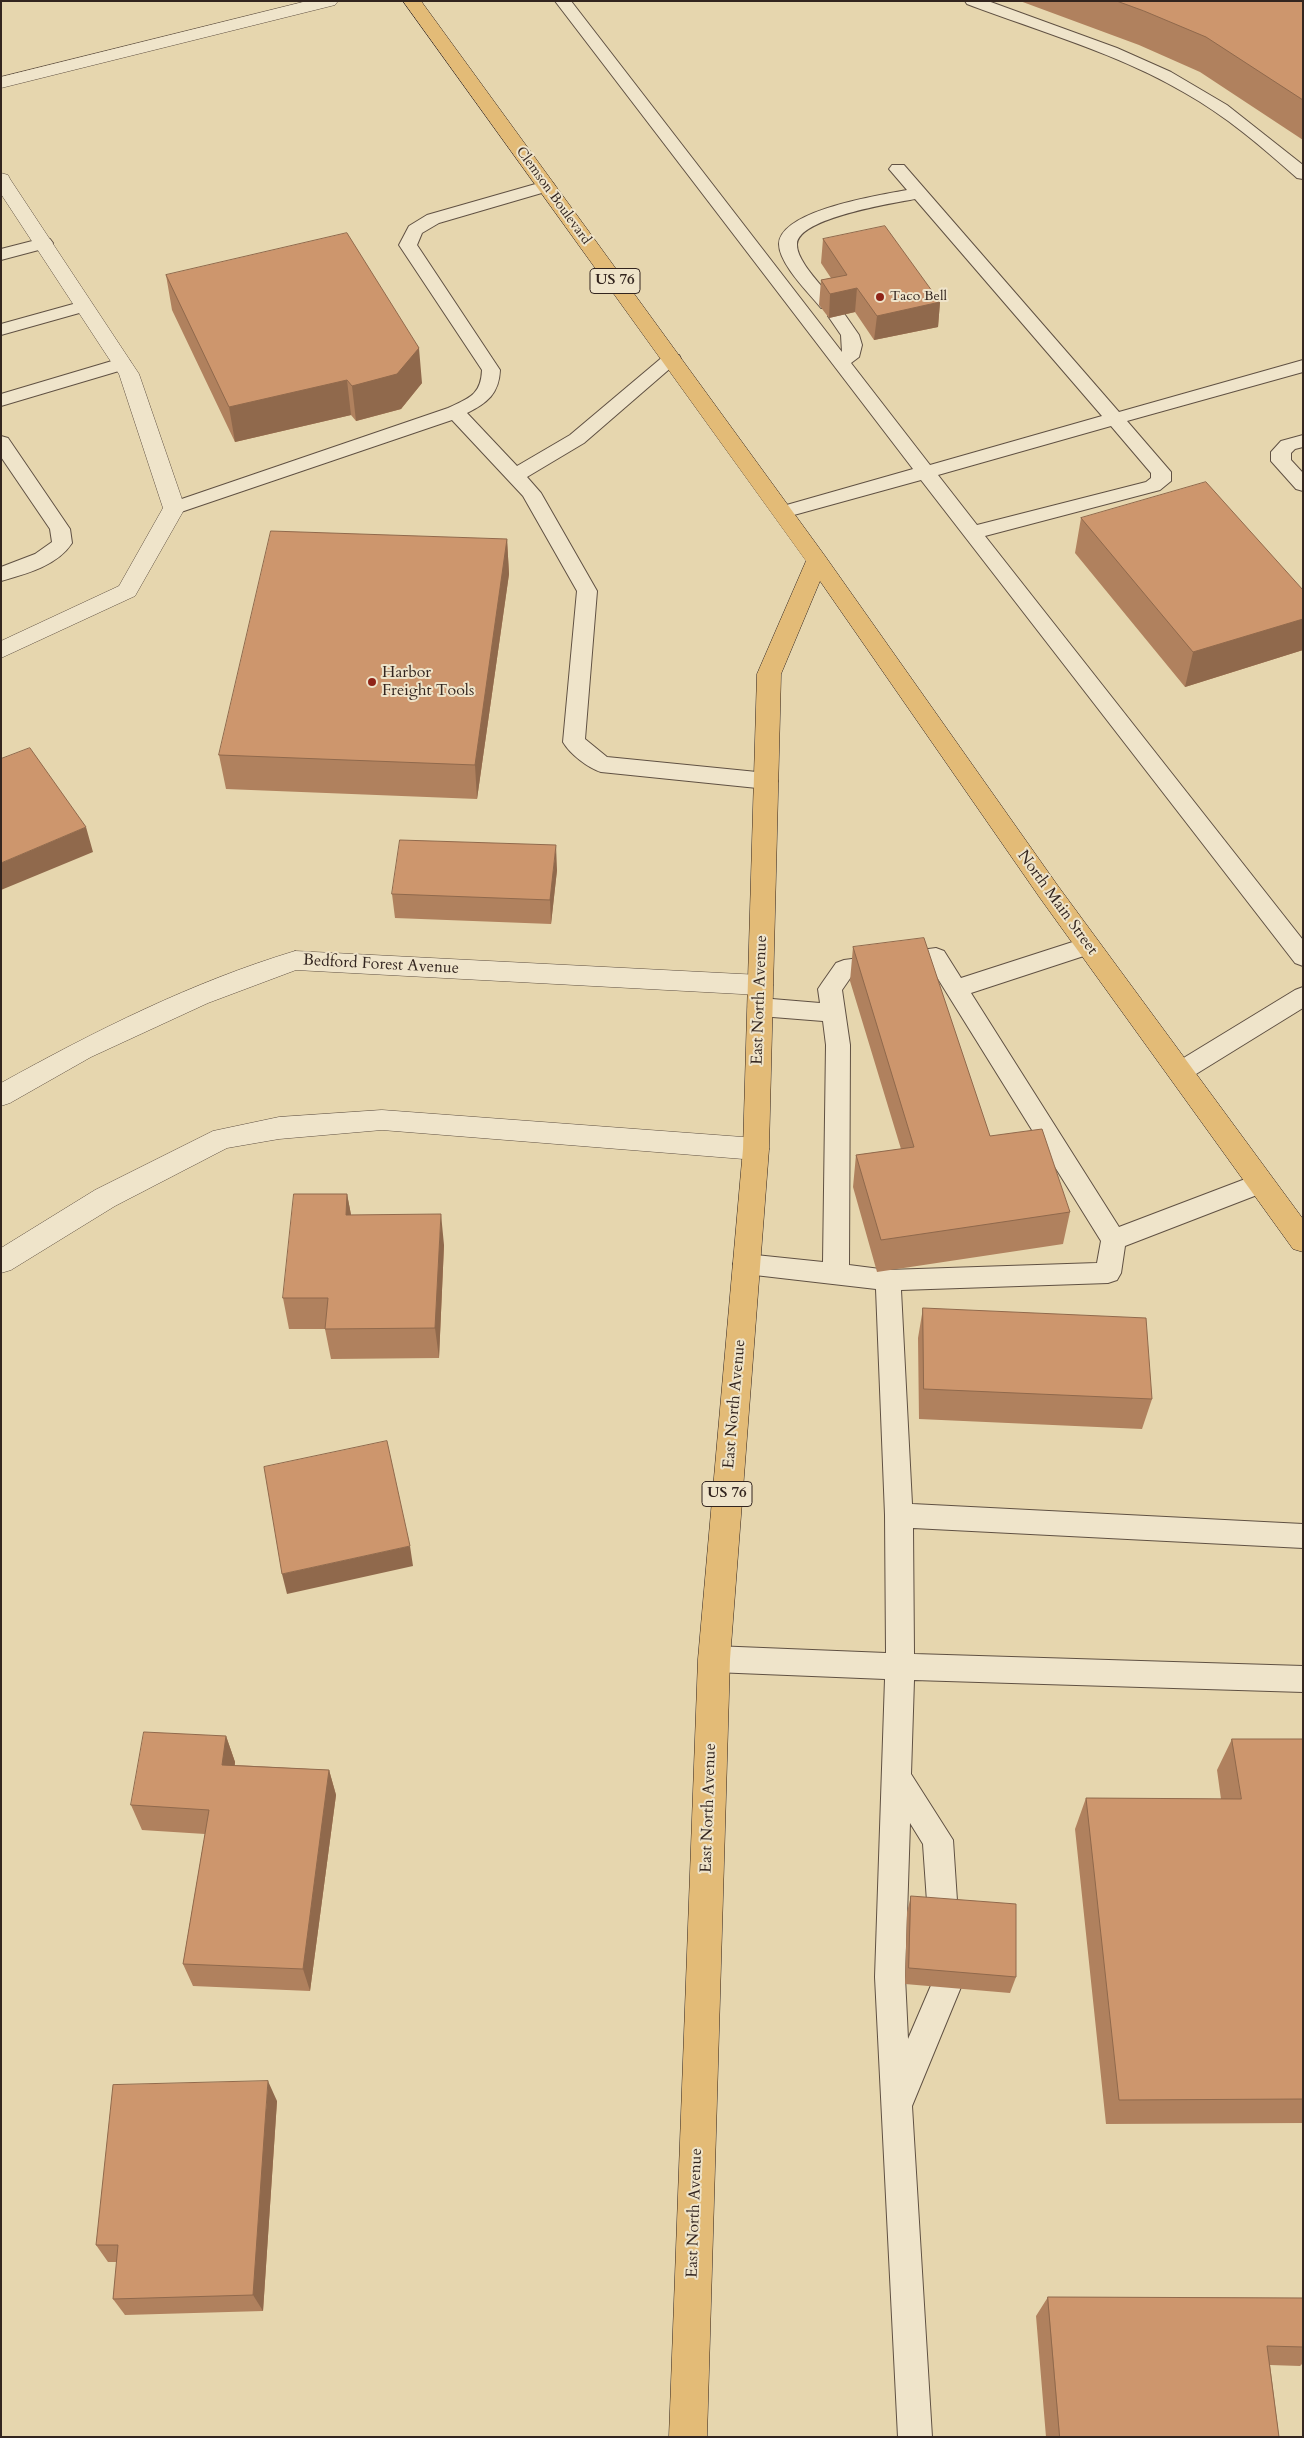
<!DOCTYPE html>
<html>
<head>
<meta charset="utf-8">
<style>
	body { margin:0 }
	#map { position:relative; width:1304px; height:2438px; overflow:hidden; background:#e6d6ae; font-family:Cardo,serif }
	canvas { display:block }
	.frame { position:absolute; inset:0; border:2px solid #33251f; pointer-events:none }
</style>
</head>
<body>
<div id="map">
<canvas width="1304" height="2438"></canvas>
<div class="frame"></div>
</div>
<script>
const g = document.querySelector('canvas').getContext('2d');
g.lineJoin = 'round';
function strokePath(path, color, width, dash) { g.strokeStyle = color; g.lineWidth = width; g.lineCap = dash ? 'butt' : 'round'; g.setLineDash(dash || []); g.stroke(path); }
function paint(path, color) { g.fillStyle = color; g.fill(path, 'evenodd'); }
function write(font, color, halo, rows, align = 'center') {
  g.font = font + ' Cardo,serif'; g.lineWidth = 4; g.setLineDash([]); g.textBaseline = 'middle'; g.strokeStyle = halo; g.fillStyle = color; for (const [text, x, y, turn = 0] of rows) {
    g.save(); g.translate(x, y); g.rotate((+turn || 0) * Math.PI / 180); g.textAlign = isNaN(turn) ? turn : align; if (halo) g.strokeText(text, 0, 0); g.fillText(text, 0, 0); g.restore();
  }
}
const lane = new Path2D(`
	M555 1H571L842 352 841 335 828 316 831 312H843L859 335 862 345 859 357 851 363 930 465 1102 416 915 199C893 203 798 218 797 244 796 262 826 289 836 304L833 308H821C809 293 779 264 779 244 780 210 881 195 907 190L889 169 892 165H904L1119 412 1303 360V372L1127 421 1171 472V481L1160 490 985 536 1303 940V966L1295 963 921 480 783 518 776 516 773 512 776 508 913 469ZM1111 426 1151 473V478L1146 482 977 525 938 475Z
	M965 1H988L1117 48 1171 72 1227 105 1303 165V179L1297 178C1262 147 1226 116 1185 93 1117 53 1041 32 967 4Z
	M546 181 552 182 555 186 552 190 439 223 422 233 417 245 500 370C499 394 487 403 467 413L517 466 570 435 665 355H679L681 359 584 443 527 477 541 493 597 591 585 739 607 757 767 773 775 776 778 781 775 786 767 789 601 772C588 768 570 754 563 742L577 591 523 496 452 420 181 512 174 514 167 512 164 508 167 504 448 408C469 398 481 395 482 370L399 245 409 226 427 215Z
	M44 238 50 239 53 243 50 247 1 260V249Z
	M84 301 90 302 93 306 90 310 1 335V324Z
	M122 358 129 360 131 364 129 368 1 406V394Z
	M1303 435V447L1295 449 1291 453V460L1303 473V491L1296 489 1271 461V452L1281 441Z
	M1 436 8 438 70 529 72 543C57 566 26 574 1 581V567L35 554 52 542 50 529 1 457Z
	M1088 937 1096 940 1099 946 1096 952 971 993 1119 1227 1261 1173 1270 1176 1273 1183 1270 1190 1125 1246 1121 1273 1117 1280 1108 1283 901 1290 912 1504 1303 1524V1548L913 1528 914 1654 1303 1666V1692L914 1680 911 1774 953 1840 958 1916 954 1926 943 1931 932 1926 928 1916 923 1844 910 1823 905 1977 908 2039 935 1976 946 1972 957 1976 961 1987 912 2106 932 2437H898L875 1977 885 1679 714 1672 704 1668 700 1659 704 1650 714 1646 886 1653 885 1515 876 1289 746 1274 737 1271 733 1264 737 1257 746 1254 823 1262 826 1045 823 1021 760 1016 752 1013 748 1007 752 1001 760 998 820 1003 818 989 822 983 836 963 844 960 936 948 944 951 961 978ZM930 966 1101 1241 1097 1263 888 1270 849 1265 850 1045 842 990 851 977Z
	M1303 987V1008L1188 1079 1180 1081 1172 1079 1168 1072 1172 1065 1295 990Z`);
const street = new Path2D(`
	M307 1H338L335 5 1 88V77Z
	M1 173 8 175 10 179 139 374 185 508 135 596 1 658V641L119 586 163 508 119 374 1 194Z
	M295 951 760 975 769 978 773 985 769 992 760 995 296 970 208 1003 91 1057 10 1103 1 1106V1083C95 1031 192 982 295 951Z
	M382 1110 756 1138 766 1141 769 1149 766 1157 756 1160 382 1130 279 1139 227 1148 115 1206 11 1270 1 1273V1248L95 1190 213 1131 279 1117Z`);
const primary = new Path2D(`
	M403 1H421L825 556 1058 886 1303 1219V1252L1293 1249 1040 898 820 581 781 674 769 1149 730 1659 707 2437H669L698 1659 743 1149 757 674 806 561Z`);
const wall = new Path2D(`
	M1020 1H1303V140L1297 136 1200 72 1139 45Z
	M823 239 940 302 938 327 874 340 855 312 829 318 819 305 821 280 831 278 821 263Z
	M166 275 422 383 401 409 356 421 351 415 235 442 172 310Z
	M1081 518 1303 590V650L1185 687 1075 553Z
	M507 539 509 574 477 799 226 789 219 755Z
	M557 870 551 924 395 918 392 894Z
	M853 947 990 1136 1070 1212 1063 1244 877 1272 853 1187 856 1155 901 1149 850 981Z
	M347 1194 351 1215 444 1245 439 1358 331 1359 325 1329H289L283 1298Z
	M923 1308 1152 1399 1142 1429 919 1419 918 1338Z
	M226 1736 235 1762V1765L329 1770 336 1795 310 1991 193 1986 183 1964 205 1834 142 1830 131 1805Z
	M1232 1739H1303V2123L1106 2124 1075 1829 1086 1798 1221 1799 1217 1770Z
	M911 1896 1016 1977 1010 1993 905 1984 907 1912Z
	M277 2101 263 2311 125 2315 113 2299 117 2262H108L96 2245Z
	M1048 2297 1303 2298V2363L1300 2366 1270 2365 1279 2437H1046L1036 2316Z`);
const shadedWall = new Path2D(`
	M857 288 855 312 829 318 830 294Z
	M940 302 938 327 874 340 877 316Z
	M419 348 422 383 401 409 356 421 352 386Z
	M347 380 351 415 235 442 229 407Z
	M507 539 509 574 477 799 475 765Z
	M1303 619V650L1185 687 1193 652Z
	M86 827 93 852 1 890V863Z
	M556 845 557 870 551 924 550 900Z
	M347 1194 353 1225 346 1215Z
	M441 1214 444 1245 439 1358 435 1328Z
	M410 1546 413 1566 287 1594 282 1574Z
	M226 1736 235 1762 231 1790 222 1765Z
	M329 1770 336 1795 310 1991 303 1969Z
	M268 2081 277 2101 263 2311 253 2295Z`);
const building = new Path2D(`
	M1117 1H1303V100L1206 37 1144 11Z
	M885 226 940 302 877 316 857 288 830 294 821 280 847 275 823 239Z
	M347 233 419 348 397 374 352 386 347 380 229 407 166 275Z
	M1206 482 1303 590V619L1193 652 1081 518Z
	M271 531 507 539 475 765 219 755Z
	M30 748 86 827 1 863V759Z
	M400 840 556 845 550 900 392 894Z
	M924 938 990 1136 1042 1129 1070 1212 881 1240 856 1155 914 1147 853 947Z
	M294 1194H347L346 1215 441 1214 435 1328 325 1329 328 1298H283Z
	M923 1308 1146 1318 1152 1399 924 1389Z
	M387 1441 410 1546 282 1574 264 1467Z
	M144 1732 226 1736 222 1765 329 1770 303 1969 183 1964 209 1810 131 1805Z
	M1232 1739H1303V2099L1119 2100 1086 1798 1241 1799Z
	M911 1896 1016 1904V1977L909 1968Z
	M268 2081 253 2295 113 2299 118 2245H96L113 2085Z
	M1048 2297 1303 2298V2347L1267 2346 1279 2437H1060Z`);
const markers = [
	[880,297,5,"#8f2418"],
	[372,682,5,"#8f2418"]
];
const farStreetnames = [
	["Clemson Boulevard",553,196,54]
];
const farPoinames = [
	["Taco Bell",890,297]
];
const shields = [
	[615,281,50],
	[727,1494,50]
];
const shieldNames = [
	["US 76",615,281],
	["US 76",727,1494]
];
const poiNames = [
	["Harbor",382,673],
	["Freight Tools",382,691]
];
const streetNames = [
	["North Main Street",1057,903,54],
	["Bedford Forest Avenue",381,965,3],
	["East North Avenue",760,1000,-88],
	["East North Avenue",735,1404,-85],
	["East North Avenue",709,1808,-88],
	["East North Avenue",695,2213,-88]
];
strokePath(lane, '#605143', 2);
strokePath(street, '#605143', 1);
strokePath(primary, '#33251f', 1);
paint(lane, '#efe4ca');
paint(street, '#efe4ca');
paint(primary, '#e3bb77');
paint(wall, '#b0815e');
paint(shadedWall, '#90694c');
paint(building, '#cd966d');
strokePath(building, '#90694c', 1);
for (const [x, y, r, color] of markers) { const dot = new Path2D(); dot.arc(x, y, r, 0, 2 * Math.PI); g.fillStyle = color; g.fill(dot); strokePath(dot, '#efe4ca', 2); }
write('14px', '#33251f', '#efe4ca', farStreetnames);
write('14px', '#33251f', '#efe4ca', farPoinames, 'left');
for (const [x, y, w] of shields) { const box = new Path2D(); box.roundRect(x - w / 2, y - 12.5, w, 25, 4); g.fillStyle = '#efe4ca'; g.fill(box); strokePath(box, '#33251f', 1); }
write('bold 15px', '#33251f', null, shieldNames);
write('16px', '#33251f', '#efe4ca', poiNames, 'left');
write('16px', '#33251f', '#efe4ca', streetNames);
</script>
</body>
</html>
